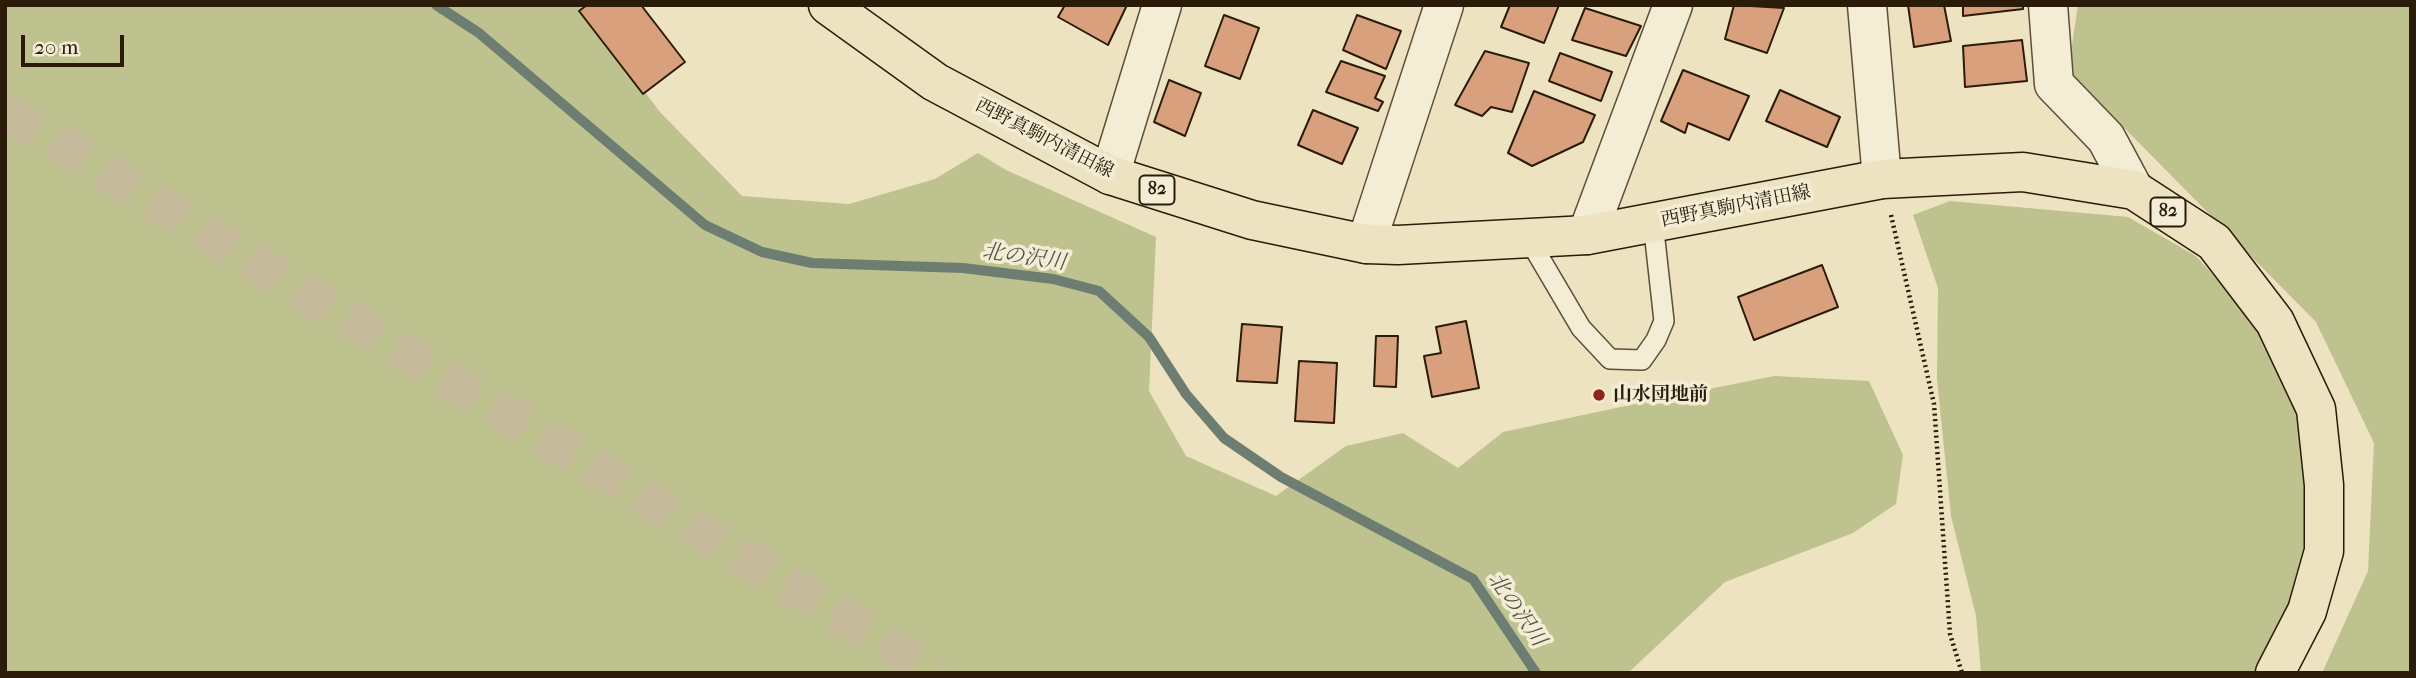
<!DOCTYPE html>
<html>
<head>
<meta charset="utf-8">
<style>
	body { margin:0 }
	#map { position:relative; width:2416px; height:678px; overflow:hidden; background:#ede3c0; font-family:"IM FELL French Canon",serif }
	canvas { display:block }
	.frame { position:absolute; inset:0; border:7px solid #2b1c09; pointer-events:none }
	.scale { position:absolute; left:21px; top:35px; width:103px; height:32px; box-sizing:border-box; border:4px solid #2b1c09; border-top:0; padding-left:9px; font-size:21px; line-height:24px; white-space:nowrap; color:#2b1c09; -webkit-text-stroke:5px #f3edd6; paint-order:stroke }
</style>
</head>
<body>
<div id="map">
<canvas width="2416" height="678"></canvas>
<div class="frame"></div>
<div class="scale">20 m</div>
</div>
<script>
const g = document.querySelector('canvas').getContext('2d');
g.lineJoin = 'round';
function paint(path, color) { g.fillStyle = color; g.fill(path, 'evenodd'); }
function strokePath(path, color, width, dash) { g.strokeStyle = color; g.lineWidth = width; g.lineCap = dash ? 'butt' : 'round'; g.setLineDash(dash || []); g.stroke(path); }
function write(font, color, halo, rows, align = 'center') {
  g.font = font + ' "IM FELL French Canon","Noto Serif JP",serif'; g.lineWidth = 7; g.setLineDash([]); g.textBaseline = 'middle'; g.strokeStyle = halo; g.fillStyle = color; for (const [text, x, y, turn = 0] of rows) {
    g.save(); g.translate(x, y); g.rotate((+turn || 0) * Math.PI / 180); g.textAlign = isNaN(turn) ? turn : align; if (halo) g.strokeText(text, 0, 0); g.fillText(text, 0, 0); g.restore();
  }
}
const green = new Path2D(`
	M5 5H579L660 112 742 196 849 204 935 179 978 153 1006 170 1156 237 1149 391 1186 456 1276 496 1346 446 1403 433 1458 468 1503 432 1654 400 1774 376 1869 381 1903 455 1896 504 1853 533 1725 582 1628 673H5Z
	M2078 5H2411V673H2322L2368 571 2374 443 2316 322 2068 71Z
	M1950 201 2128 217 2196 256 2255 321 2300 401 2310 564 2259 673H1981L1976 616 1951 516 1937 379 1938 288 1913 215Z`);
const stream = new Path2D(`
	M436 5 479 33 705 225 762 252 812 263 963 268 1053 279 1099 291 1149 337 1186 394 1224 438 1281 477 1473 579 1536 673`);
const building = new Path2D(`
	M587 5H641L685 62 643 94 579 11Z
	M1065 5H1127L1108 45 1058 17Z
	M1510 5H1559L1544 43 1501 27Z
	M1734 5 1784 8 1767 53 1725 39Z
	M1908 5H1944L1951 41 1914 47Z
	M1963 5H2023V9L1963 16Z
	M1585 8 1641 26 1626 56 1572 40Z
	M1224 15 1259 28 1240 79 1205 66Z
	M1357 15 1401 31 1386 69 1343 50Z
	M2022 40 2027 81 1965 87 1963 46Z
	M1485 51 1529 63 1512 112 1491 107 1482 116 1455 105Z
	M1560 53 1612 72 1601 101 1549 81Z
	M1341 61 1385 76 1375 98 1383 102 1378 111 1326 92Z
	M1683 70 1749 96 1729 140 1688 123 1685 133 1661 121Z
	M1169 80 1201 93 1185 136 1154 122Z
	M1780 90 1840 117 1827 147 1766 121Z
	M1534 91 1595 115 1583 142 1532 166 1508 153Z
	M1313 110 1358 128 1342 164 1298 145Z
	M1822 265 1838 307 1754 340 1738 297Z
	M1466 321 1479 388 1432 397 1424 356 1441 353 1436 327Z
	M1242 324 1282 327 1277 383 1237 381Z
	M1376 336H1398L1396 387 1374 386Z
	M1299 361 1337 363 1334 423 1295 421Z`);
const primaryTunnel = new Path2D(`
	M5 111 935 673`);
const path = new Path2D(`
	M1891 215 1934 404 1950 634 1962 673`);
const service = new Path2D(`
	M1528 238 1581 328 1610 359 1642 360 1656 340 1664 321 1653 222`);
const minor = new Path2D(`
	M1867 5 1882 179
	M2048 5 2054 84 2106 138 2134 190
	M1110 175 1162 5
	M1587 235 1673 5
	M1366 244 1444 5`);
const primary = new Path2D(`
	M828 5 935 82 1110 175 1252 220 1366 244 1398 245 1587 235 1882 179 2023 172 2134 190 2214 242 2275 322 2316 409 2324 485V551L2307 611 2275 673`);
const markers = [
	[1599,395,7,"#8f2418"]
];
const shields = [
	[1157,190,35],
	[2168,212,35]
];
const shieldNames = [
	["82",1157,190],
	["82",2168,212]
];
const streetNames = [
	["西野真駒内清田線",1044,139,27],
	["西野真駒内清田線",1736,207,-11]
];
const poiNames = [
	["山水団地前",1613,395]
];
const waterNames = [
	["北の沢川",1024,258,8],
	["北の沢川",1516,610,55]
];
paint(green, '#bdc28f');
strokePath(stream, '#6d7d71', 10);
paint(building, '#d8a07c');
strokePath(building, '#2b1c09', 2);
strokePath(primaryTunnel, '#c6bb9b', 38, [38, 19]);
strokePath(service, '#5c4e37', 22);
strokePath(minor, '#5c4e37', 41);
strokePath(primary, '#2b1c09', 41);
strokePath(path, '#2b1c09', 4.5, [2, 3.5]);
strokePath(service, '#f3edd6', 19);
strokePath(minor, '#f3edd6', 38);
strokePath(primary, '#ede3c0', 38);
for (const [x, y, r, color] of markers) { const dot = new Path2D(); dot.arc(x, y, r, 0, 2 * Math.PI); g.fillStyle = color; g.fill(dot); strokePath(dot, '#f3edd6', 2.5); }
for (const [x, y, w] of shields) { const box = new Path2D(); box.roundRect(x - w / 2, y - 14.5, w, 29, 5); g.fillStyle = '#f3edd6'; g.fill(box); strokePath(box, '#2b1c09', 2); }
write('bold 18px', '#2b1c09', null, shieldNames);
write('19px', '#2b1c09', '#f3edd6', streetNames);
write('bold 19px', '#2b1c09', '#f3edd6', poiNames, 'left');
write('italic 21px', '#525546', '#f3edd6', waterNames);
</script>
</body>
</html>
